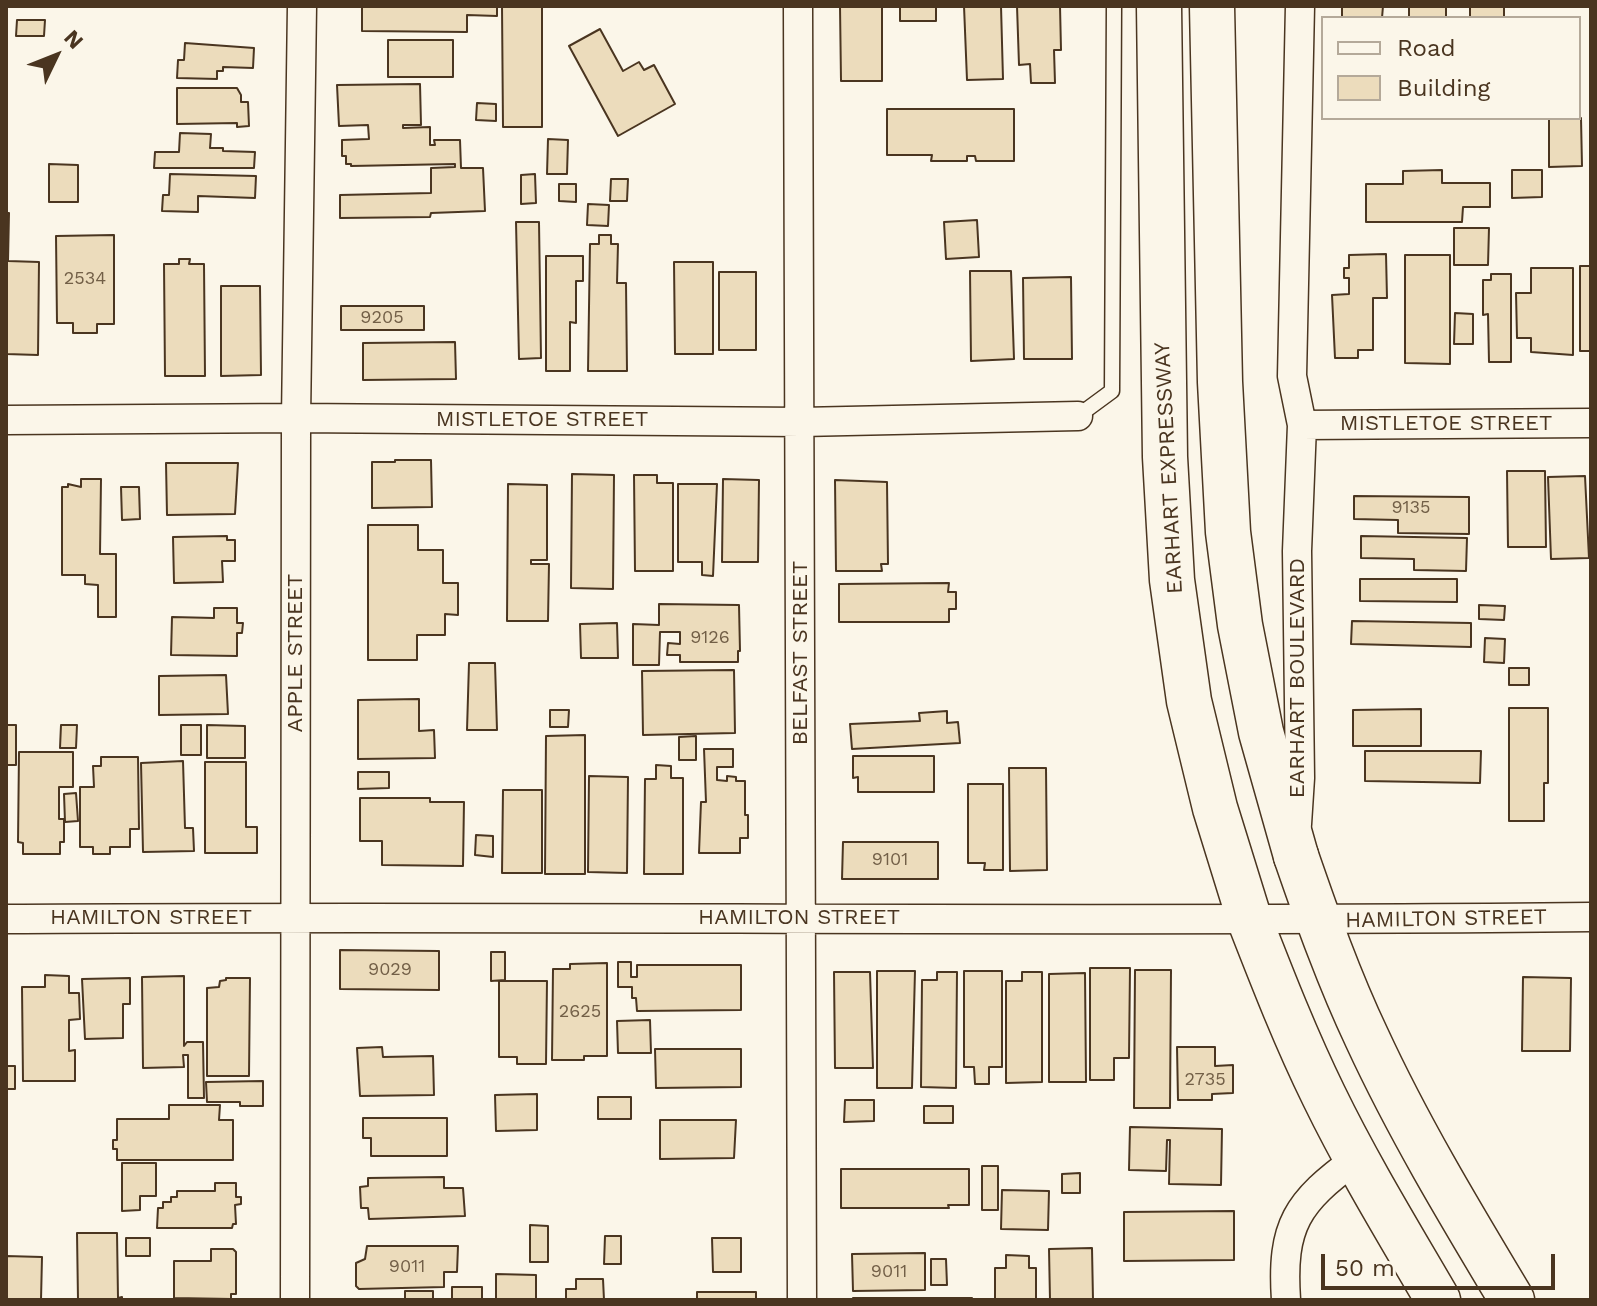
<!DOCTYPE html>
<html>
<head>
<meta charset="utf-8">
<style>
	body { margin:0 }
	#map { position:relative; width:1597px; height:1306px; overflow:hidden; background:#fbf6e9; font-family:"Work Sans",sans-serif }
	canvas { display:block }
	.frame { position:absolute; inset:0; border:8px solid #4a3520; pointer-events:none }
	.legend { position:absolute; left:1321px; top:16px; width:260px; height:104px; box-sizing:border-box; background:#fbf6e9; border:2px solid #b4a999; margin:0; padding:10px 14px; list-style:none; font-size:24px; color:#4a3520 }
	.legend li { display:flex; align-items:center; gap:16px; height:40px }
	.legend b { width:40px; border:2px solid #b4a999 }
	.north { position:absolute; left:16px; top:16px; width:80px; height:80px; -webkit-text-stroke:6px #fbf6e9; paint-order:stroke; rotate:47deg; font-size:22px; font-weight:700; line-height:32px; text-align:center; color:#4a3520 }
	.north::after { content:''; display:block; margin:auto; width:28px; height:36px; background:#4a3520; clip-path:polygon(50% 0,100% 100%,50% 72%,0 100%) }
	.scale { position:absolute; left:1321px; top:1254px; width:234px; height:36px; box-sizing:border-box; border:4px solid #4a3520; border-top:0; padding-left:10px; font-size:24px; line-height:28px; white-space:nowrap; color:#4a3520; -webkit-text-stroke:6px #fbf6e9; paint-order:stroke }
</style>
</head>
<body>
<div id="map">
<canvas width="1597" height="1306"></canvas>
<div class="frame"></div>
<ul class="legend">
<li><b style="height:10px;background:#fbf6e9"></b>Road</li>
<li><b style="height:22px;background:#ecdcbc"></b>Building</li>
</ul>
<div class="north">N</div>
<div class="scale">50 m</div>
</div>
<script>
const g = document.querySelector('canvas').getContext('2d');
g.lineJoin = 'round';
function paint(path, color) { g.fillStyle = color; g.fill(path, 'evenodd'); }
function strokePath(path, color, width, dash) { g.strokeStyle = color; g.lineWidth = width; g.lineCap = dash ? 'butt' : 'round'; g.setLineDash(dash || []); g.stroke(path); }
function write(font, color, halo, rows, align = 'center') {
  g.font = font + ' "Work Sans",sans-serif'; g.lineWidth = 6; g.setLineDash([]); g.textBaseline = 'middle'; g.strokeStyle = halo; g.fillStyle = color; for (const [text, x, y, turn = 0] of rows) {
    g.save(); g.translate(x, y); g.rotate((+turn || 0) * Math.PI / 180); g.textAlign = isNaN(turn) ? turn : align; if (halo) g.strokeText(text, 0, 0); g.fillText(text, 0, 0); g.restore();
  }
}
const building = new Path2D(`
	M362 6H497V16L467 15V32L362 31Z
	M502 6H542V127H503Z
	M840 6H882V81H841Z
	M900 6H936V21H900Z
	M964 6H1001L1003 79 967 80Z
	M1017 6H1060L1061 50H1054L1055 83H1031L1030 64 1019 65Z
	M1342 6H1383L1382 18H1342Z
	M1409 6H1446V18H1409Z
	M1470 6H1504V18H1470Z
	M17 20H45L44 36H16Z
	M600 29 623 71 639 62 644 70 654 65 675 104 618 136 569 46Z
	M388 40H453V77H388Z
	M185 43 254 48 253 68 223 67V71H217V79L177 78 178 60H184Z
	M420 84 421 125H403V128L430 127V145H435L434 140H460L461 168H483L485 211 431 213 430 217 340 218V195L431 193V168L455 167V164L351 166V164H346V156H342V140L369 139 368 125 339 126 337 85Z
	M177 88H237L241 95V102H248L249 126 237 127V123L177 124Z
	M477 103 496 104V121L476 120Z
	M887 109H1014V161H976L975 156H967V161H931L932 155H887Z
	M1549 118H1581L1582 166 1549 167Z
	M180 133 211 134 210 148H223V151L255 152 254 168H154L155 152H179Z
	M548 139 568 140 567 174H547Z
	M49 164 78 165V202H49Z
	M1442 170V183H1490V207H1463L1462 222H1366V184H1403V171Z
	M1512 170H1542V197L1512 198Z
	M170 174 256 176 255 198 198 196V212L162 211 163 195H169Z
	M535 174 536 203 521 204V175Z
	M611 179H628L627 201H610Z
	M559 184H576V202L559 201Z
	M588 204 609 205 608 226 587 225Z
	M6 213H9L8 261 39 262 38 355 6 354Z
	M977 220 979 257 946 259 944 222Z
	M516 222H539L541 358 519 359Z
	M1454 228H1489L1488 265H1454Z
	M114 235V324H97V333H73V323H57L56 236Z
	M599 235H611V244H618L617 283H626L627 371H588L590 244H599Z
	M1386 254 1387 298H1373V350H1358V358H1335L1332 295 1349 294V278H1344V268H1349V255Z
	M1405 255H1450V364L1405 363Z
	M546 256H583V281H576V323L570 322V371H546Z
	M179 259H190L189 264H204L205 376H165L164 264H179Z
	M674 262H713V354H675Z
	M1580 266H1591V351H1580Z
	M1531 268H1573V355L1531 352V338H1517L1516 293H1531Z
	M970 271H1011L1014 359 971 361Z
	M719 272H756V350H719Z
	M1491 274H1511V362H1489L1488 314 1483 315V280H1491Z
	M1071 277 1072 359H1024L1023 278Z
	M221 286H260L261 375 221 376Z
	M341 306H424V330H341Z
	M1455 313 1473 314V344H1454Z
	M455 342 456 379 363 380V343Z
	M395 460H431L432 507 372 508V462H395Z
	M166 463H238L235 514 167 515Z
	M1507 471H1545L1546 547H1508Z
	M572 474 614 475 613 589 571 588Z
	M634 475H657V483H673V571H635Z
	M1585 476 1589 558 1551 559 1548 477Z
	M81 479H101L100 554H116V617H98V585L85 584V575H62V487H68V484L81 487Z
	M723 479 759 480 758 562H722Z
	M835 480 887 482 888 564H881L882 571H836Z
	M508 484 547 485V560H531V564H549L548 621H507Z
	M678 484H717L713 576 702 575V562H678Z
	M121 487H139L140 519 122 520Z
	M1354 496 1469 497V534L1398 533V520L1354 519Z
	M368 525H418V550H443V583H458V615L445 614V635H417V660H368Z
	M227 536V540H235V561H222L223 582 174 583 173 537Z
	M1361 536 1467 538 1466 571 1414 570V559L1361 558Z
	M1360 579H1457V602L1360 601Z
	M949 583 948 592H956V609H949V622H839V584Z
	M659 604 739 605 740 651H738V662H680V655H667L668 643 680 644V632H660L659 665H633V624L659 625Z
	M1479 605 1505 606 1504 620 1479 619Z
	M214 608H237V623H243L242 633H237V656L171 655 172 617 214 618Z
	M1352 621 1471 623V647L1351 644Z
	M617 623 618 658H581L580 624Z
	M1485 638 1505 639 1504 663 1484 662Z
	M469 663H495L497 730H467Z
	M1509 668H1529V685H1509Z
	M734 670 735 733 643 735 642 671Z
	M226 675 228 714 159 715V676Z
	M419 699V731L434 730 435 758 358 759V700Z
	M1509 708H1548V783H1544V821H1509Z
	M1421 709V746H1353V710Z
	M550 710H569L568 727H550Z
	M947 711V723L958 722 960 743 852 749 850 724 920 721 919 713Z
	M6 725H16V765H6Z
	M61 725H77L76 748H60Z
	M181 725H201V755H181Z
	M207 725 245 726V758H207Z
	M585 735V874H545L546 736Z
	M696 736V760H679V737Z
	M704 749H733V767H717V780L727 781V776L736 777V781H745V815H748V838H740V853H699L701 802H706Z
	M1365 751H1481L1480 783 1365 781Z
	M19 752H73V787H59V819H64V842H60V854H23V843L18 842Z
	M853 756H934V792H858V777L853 778Z
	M101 757H138L139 829H130V847H110V854H93V847H80V787H94L93 766H101Z
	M183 761 185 828H193L194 851 143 852 141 763Z
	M205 762H246V827H257V853H205Z
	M656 765 671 766V778H683V874H644L645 779H656Z
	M1009 768H1046L1047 870 1010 871Z
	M358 772H389V788L358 789Z
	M589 776 628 777 627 873 588 872Z
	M968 784H1003V870H984L985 863H968Z
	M503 790H542V873H502Z
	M76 793 78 821 65 822 64 794Z
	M360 798H430V802H464L463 866 382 865V841H360Z
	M476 835 493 836V857L475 855Z
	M843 842H938V879H842Z
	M340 950 439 951V990L340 989Z
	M491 952H505V980L491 981Z
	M618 962H631V977H637V965H741V1010L637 1011 636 998H632V987H618Z
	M607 963V1056H584V1060H552L553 969H570V964Z
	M1090 968H1130L1129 1058H1114V1080H1090Z
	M1135 970H1171L1170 1108H1134Z
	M877 971H915L912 1088H877Z
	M964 971H1002V1067H989V1084H975L974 1067H964Z
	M834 972H870L873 1068H835Z
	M937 972H957L956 1088 921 1087 922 980H937Z
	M1022 972H1042V1082L1006 1083V981H1022Z
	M1085 973 1086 1082H1049V974Z
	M45 975 69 976V993H79L80 1019 69 1020V1051L75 1050V1081H23L22 987H45Z
	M184 976V1046L187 1042H203L204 1098H188V1055H183L184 1067 143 1068 142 977Z
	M1523 977 1571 978 1570 1051H1522Z
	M130 978V1004H123V1038L85 1039 82 979Z
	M226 978H250L249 1076H207V988L219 987 220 981 226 980Z
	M499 981H547L546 1064H517V1057H499Z
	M650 1020 651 1053H618L617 1021Z
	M382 1047 383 1057 433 1056 434 1095 360 1096 357 1048Z
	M1177 1047H1215V1066L1233 1065V1093L1212 1094V1100H1178Z
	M655 1049H741V1087L656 1088Z
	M6 1066H15V1089H6Z
	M263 1081V1106H240V1102H207L206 1082Z
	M537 1094V1130L496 1131 495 1095Z
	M598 1097H631V1119H598Z
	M845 1100H874V1121L844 1122Z
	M169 1105H220L219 1120H233V1160H117V1149H113V1140H117V1119H169Z
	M924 1106H953V1123H924Z
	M363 1118H447V1156H371V1138H363Z
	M660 1120H736L734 1158 660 1159Z
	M1130 1127 1222 1129 1221 1185 1169 1184 1170 1140H1167L1166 1171 1129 1170Z
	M122 1163H156V1196H140V1210L122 1211Z
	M982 1166H998V1210H982Z
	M841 1169H969V1205H948L949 1208H841Z
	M1080 1173V1193H1062V1174Z
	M444 1177V1188H463L465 1216 369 1219 368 1208H361L360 1187 368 1186V1178Z
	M215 1183H236V1197H241V1204L235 1205 236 1224H233L232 1228H157L158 1208H163V1202H171V1197H177V1191H215Z
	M1002 1190 1049 1191 1048 1230 1001 1229Z
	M1234 1211V1260L1124 1261V1212Z
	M530 1225 548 1226V1262H530Z
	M77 1233H117L118 1298 122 1297V1300H78Z
	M605 1236H621V1264H604Z
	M126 1238H150V1256H126Z
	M712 1238H741V1272H713Z
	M367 1246H458L457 1272H444V1287L359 1289 356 1286V1263L365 1259Z
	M1092 1248 1093 1300H1050L1049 1249Z
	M211 1249H233L236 1252V1294H231V1299L174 1298V1261H211Z
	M925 1253V1290L853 1291 852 1254Z
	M1006 1255 1029 1256V1268H1036V1300H995V1268H1006Z
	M6 1256 42 1257 41 1300H6Z
	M931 1259H946L947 1285H931Z
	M496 1274 536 1275V1300H496Z
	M576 1279H603L604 1300H566V1289H576Z
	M452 1287H482V1300H452Z
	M405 1291H433V1300H405Z
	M697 1292H756V1300H697Z
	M853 1298H972V1300H853Z`);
const lane = new Path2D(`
	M1078 416 1112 391 1114 6`);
const street = new Path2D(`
	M798 6 802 1300
	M6 420 296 418 801 422 1078 416
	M1302 425 1591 423
	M1297 824 1300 778 1297 551 1302 425 1292 376 1300 6
	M6 919C534 915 1063 923 1591 917
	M295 1300 296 418 302 6
	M1286 1300C1281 1225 1297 1202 1356 1159`);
const primary = new Path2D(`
	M1296 856C1317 917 1339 979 1367 1038 1409 1129 1461 1215 1512 1300
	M1250 921C1273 980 1296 1039 1324 1096 1358 1166 1399 1233 1438 1300`);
const highway = new Path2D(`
	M1159 6 1165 457 1172 580 1189 701 1215 808 1250 921
	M1212 6 1220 382 1228 532 1240 625 1261 732 1296 856`);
const numberNames = [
	["2534",85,279],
	["9205",382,318],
	["9135",1411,508],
	["9126",710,638],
	["9101",890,860],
	["9029",390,970],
	["2625",580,1012],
	["2735",1205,1080],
	["9011",407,1267],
	["9011",889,1272]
];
const streetNames = [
	["MISTLETOE STREET",542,420],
	["MISTLETOE STREET",1446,424],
	["EARHART EXPRESSWAY",1169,468,-93],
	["APPLE STREET",296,653,-90],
	["BELFAST STREET",801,653,-90],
	["EARHART BOULEVARD",1298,678,-90],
	["HAMILTON STREET",151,918],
	["HAMILTON STREET",799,918],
	["HAMILTON STREET",1446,919,-1]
];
paint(building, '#ecdcbc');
strokePath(building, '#4a3520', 2);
strokePath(lane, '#4a3520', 17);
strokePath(street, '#4a3520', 31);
strokePath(primary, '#4a3520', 47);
strokePath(highway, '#4a3520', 47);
strokePath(lane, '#fbf6e9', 14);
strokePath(street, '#fbf6e9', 28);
strokePath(primary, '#fbf6e9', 44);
strokePath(highway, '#fbf6e9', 44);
write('18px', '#725f47', null, numberNames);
write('22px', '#4a3520', '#fbf6e9', streetNames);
</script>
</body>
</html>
